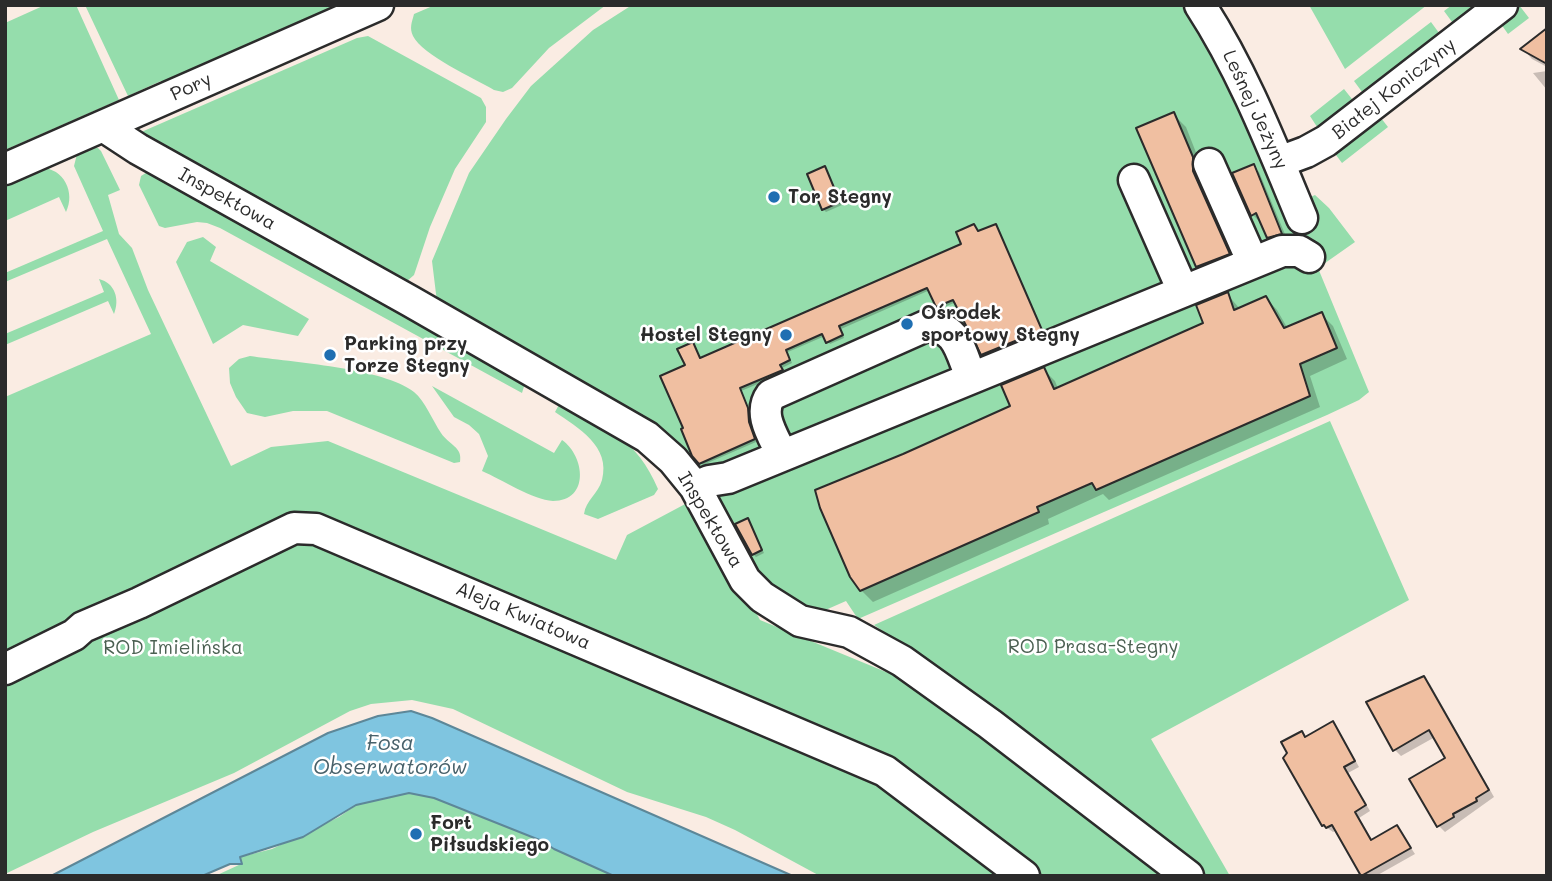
<!DOCTYPE html>
<html>
<head>
<meta charset="utf-8">
<style>
	body { margin:0 }
	#map { position:relative; width:1552px; height:881px; overflow:hidden; background:#faece3; font-family:Mali,sans-serif }
	canvas { display:block }
	.frame { position:absolute; inset:0; border:7px solid #2b2b2b; pointer-events:none }
</style>
</head>
<body>
<div id="map">
<canvas width="1552" height="881"></canvas>
<div class="frame"></div>
</div>
<script>
const g = document.querySelector('canvas').getContext('2d');
g.lineJoin = 'round';
function paint(path, color) { g.fillStyle = color; g.fill(path, 'evenodd'); }
function strokePath(path, color, width, dash) { g.strokeStyle = color; g.lineWidth = width; g.lineCap = dash ? 'butt' : 'round'; g.setLineDash(dash || []); g.stroke(path); }
function write(font, color, halo, rows, align = 'center') {
  g.font = font + ' Mali,sans-serif'; g.lineWidth = 5; g.setLineDash([]); g.textBaseline = 'middle'; g.strokeStyle = halo; g.fillStyle = color; for (const [text, x, y, turn = 0] of rows) {
    g.save(); g.translate(x, y); g.rotate((+turn || 0) * Math.PI / 180); g.textAlign = isNaN(turn) ? turn : align; if (halo) g.strokeText(text, 0, 0); g.fillText(text, 0, 0); g.restore();
  }
}
const green = new Path2D(`
	M45 5H76L119 100 5 150V23Z
	M85 5H355L164 88 161 81 128 96Z
	M435 5H606L549 48 512 88 503 92 494 90C474 78 422 55 413 36 409 28 412 22 414 14Z
	M632 5H1181C1222 70 1251 140 1287 208L1315 195 1329 208 1355 242 1318 268 1369 392 1359 400 1327 415 858 619 846 601 814 615 766 588 695 487 437 302 432 261 469 173 506 119 531 86 593 30Z
	M1309 5H1427L1345 69Z
	M1452 5H1487L1455 26 1444 11Z
	M1519 5 1529 18 1508 34 1501 24V20Z
	M1431 22 1442 37 1365 96 1354 81Z
	M368 36 481 98 486 107V122L455 169 430 227 414 275 406 282 139 133 357 38Z
	M1344 89 1356 104 1321 133 1310 116Z
	M1375 117 1381 118 1388 127 1342 163 1333 151Z
	M88 147 98 148 101 151 120 190 108 195 119 234 132 248 148 290 231 466 271 447 328 441 616 560 627 535 689 502 699 504 760 620 903 679 1161 876H820L735 830 706 817 627 792 453 709 412 700 371 704 350 711 234 773 93 832 5 874V397L151 334 107 239 5 282V273L103 231 74 166 77 154Z
	M40 168C63 167 76 192 66 212L59 197 5 221V184Z
	M149 171 526 380 522 393 220 228 207 223 197 222 165 228 159 226 139 185 141 176Z
	M203 237 216 247 210 261 309 319 298 336 243 325 213 344 176 262 187 242Z
	M99 279C115 283 120 299 114 314L108 301 5 345V334L104 292Z
	M250 356C291 362 384 368 414 392 425 401 433 421 441 433 449 445 463 447 460 462L454 463 327 411H293L265 417 247 413 236 397 230 383 229 368 239 359Z
	M432 386 554 453 562 440C585 456 590 501 553 501 533 500 501 479 482 471L488 456 479 434 469 425 454 417Z
	M561 401C606 427 637 439 658 489L654 495 598 519 584 514C586 500 598 494 602 480 611 446 578 428 555 412Z
	M1330 421 1409 600 1151 739 1230 876H1206L944 673 874 625Z
	M409 793 434 798 542 841 554 849 614 876H215L241 864 240 857 272 849 339 817 356 805Z`);
const water = new Path2D(`
	M411 711 432 718 793 876H614L554 849 542 841 434 798 409 793 356 805 303 837 240 857 242 864H230L202 876H51L328 733 378 716Z`);
const shadow = new Path2D(`
	M1547 31V67L1532 59 1523 49Z
	M1547 71V90L1533 73Z
	M1173 114 1186 127 1241 267 1211 279 1197 266Z
	M1253 166 1259 172 1287 239 1275 243 1269 237 1261 220H1258L1253 215Z
	M827 171 842 205 826 212 823 209Z
	M998 228 1043 333 986 357 956 302 940 309 930 290 841 329 844 338 830 344 825 336 788 352 792 363 782 368 784 373 741 391 750 412 751 426 756 442 703 465 700 462 687 366 693 344 701 360 964 245 978 233Z
	M1227 294 1240 309 1266 298 1277 310 1288 329 1321 314 1333 326 1347 359 1310 376 1320 407 1109 500 1103 494 1048 519 1049 524 873 602 861 590 904 456 1012 407 1044 370 1055 381 1058 389 1205 324Z
	M750 523 764 553 756 557 753 554Z
	M1424 678 1430 684 1494 797 1445 832 1439 826 1447 759 1435 737 1401 756 1395 750Z
	M1332 723 1338 729 1359 767 1348 773 1370 811 1359 818 1373 841 1397 827 1415 854 1376 876H1364L1337 830 1333 832 1323 825 1302 733 1307 738Z`);
const building = new Path2D(`
	M1547 28V64L1520 49Z
	M1174 112 1193 157V171L1230 254 1196 267 1136 128Z
	M1254 164 1282 234 1267 238 1256 213 1251 216 1232 173Z
	M825 166 840 202 822 210 807 174Z
	M974 224 978 231 996 224 1042 330 981 355 953 300 936 307 927 288 839 326 843 335 826 343 822 334 786 350 790 360 780 365 783 370 740 388 748 408 749 422 755 439 699 464 692 456 681 429 683 428 660 376 685 365 677 349 693 342 700 358 961 244 956 232Z
	M1228 292 1234 310 1266 296 1284 328 1322 312 1337 348 1300 364 1310 396 1096 490 1092 483 1037 507 1039 512 860 591 850 577 820 508 815 490 903 454 1010 406 1001 385 1044 367 1054 389 1203 323 1196 305Z
	M748 518 762 550 752 555 735 524Z
	M1424 676 1489 790 1476 798 1477 801 1453 814 1454 817 1437 827 1409 779 1445 758 1429 730 1393 751 1366 702Z
	M1333 721 1355 761 1344 767 1366 805 1355 812 1371 840 1397 825 1411 848 1361 876 1332 825 1326 828 1324 825 1322 826 1283 758 1287 753 1281 742 1302 731 1305 737Z`);
const minor = new Path2D(`
	M1200 5C1243 71 1272 146 1302 218
	M103 126 138 149 410 301 647 437 673 460 695 487 745 580 762 597 800 621 849 632 902 661 990 724 1188 876
	M1279 162 1306 152 1326 141 1502 5
	M1209 164 1253 263
	M5 169 378 5
	M1134 180 1183 291
	M782 455C774 437 757 414 771 395L926 326C958 326 960 351 971 377
	M695 487 709 481 728 478 1282 251H1299L1309 257
	M5 669 74 635 83 627 139 603 294 528 316 529 885 771 1024 876`);
const markers = [
	[774,197,7,"#1f6fb2"],
	[907,324,7,"#1f6fb2"],
	[786,335,7,"#1f6fb2"],
	[330,355,7,"#1f6fb2"],
	[416,834,7,"#1f6fb2"]
];
const streetNames = [
	["Pory",191,87,-24],
	["Białej Koniczyny",1394,89,-38],
	["Leśnej Jeżyny",1255,110,65],
	["Inspektowa",227,199,29],
	["Inspektowa",710,520,59],
	["Aleja Kwiatowa",523,616,23]
];
const poiNames = [
	["Tor Stegny",788,197],
	["Ośrodek",921,313],
	["sportowy Stegny",921,335],
	["Hostel Stegny",772,335,"right"],
	["Parking przy",344,344],
	["Torze Stegny",344,366],
	["Fort",430,823],
	["Piłsudskiego",430,845]
];
const parkNames = [
	["ROD Prasa-Stegny",1093,647],
	["ROD Imielińska",173,648]
];
const waterNames = [
	["Fosa",390,744],
	["Obserwatorów",390,768]
];
paint(green, '#95ddac');
paint(water, '#7fc5e0');
strokePath(water, '#5d8798', 2);
paint(shadow, '#0003');
paint(building, '#f0bfa1');
strokePath(building, '#2b2b2b', 2);
strokePath(minor, '#2b2b2b', 35);
strokePath(minor, '#fff', 30);
for (const [x, y, r, color] of markers) { const dot = new Path2D(); dot.arc(x, y, r, 0, 2 * Math.PI); g.fillStyle = color; g.fill(dot); strokePath(dot, '#fff', 2.5); }
write('19px', '#2b2b2b', '#fff', streetNames);
write('bold 19px', '#2b2b2b', '#fff', poiNames, 'left');
write('19px', '#4b6052', '#fff', parkNames);
write('italic 21px', '#48616a', '#fff', waterNames);
</script>
</body>
</html>
